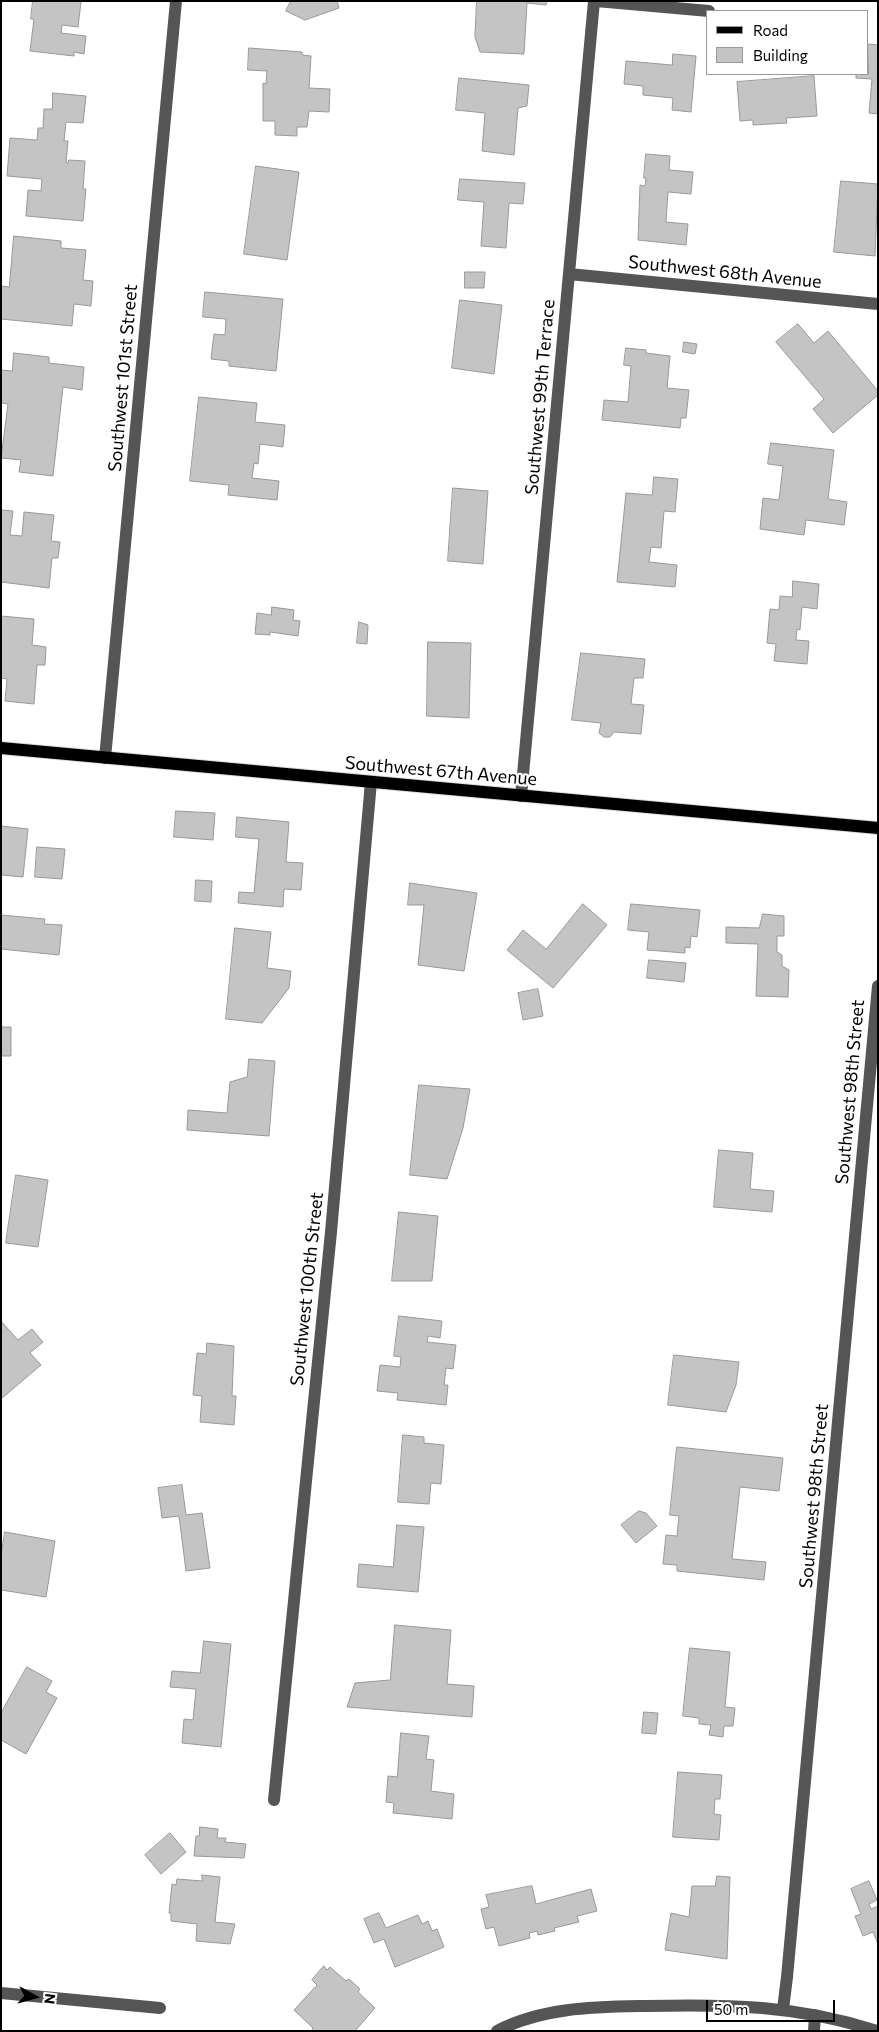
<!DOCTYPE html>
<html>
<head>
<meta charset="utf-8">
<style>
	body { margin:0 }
	#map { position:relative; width:879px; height:2032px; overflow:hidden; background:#fff; font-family:Commissioner,sans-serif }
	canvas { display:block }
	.frame { position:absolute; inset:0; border:2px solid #000; pointer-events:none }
	.legend { position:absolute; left:706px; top:10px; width:162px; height:65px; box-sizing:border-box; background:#fff; border:1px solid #999; margin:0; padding:6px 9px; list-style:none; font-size:15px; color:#000 }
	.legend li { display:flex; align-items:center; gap:10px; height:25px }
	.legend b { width:25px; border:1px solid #999 }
	.north { position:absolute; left:10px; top:1972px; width:50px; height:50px; -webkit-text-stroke:4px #fff; paint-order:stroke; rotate:97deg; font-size:14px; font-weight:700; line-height:20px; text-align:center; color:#000 }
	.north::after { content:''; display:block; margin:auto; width:18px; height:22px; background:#000; clip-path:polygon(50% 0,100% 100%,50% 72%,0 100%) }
	.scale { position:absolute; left:706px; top:2000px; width:129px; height:22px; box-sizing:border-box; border:2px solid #000; border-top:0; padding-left:6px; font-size:15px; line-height:18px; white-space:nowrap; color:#000; -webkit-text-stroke:4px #fff; paint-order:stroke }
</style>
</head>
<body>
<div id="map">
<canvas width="879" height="2032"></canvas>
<div class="frame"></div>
<ul class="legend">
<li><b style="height:6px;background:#000"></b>Road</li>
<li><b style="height:14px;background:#c4c4c4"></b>Building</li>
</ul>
<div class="north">N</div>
<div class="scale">50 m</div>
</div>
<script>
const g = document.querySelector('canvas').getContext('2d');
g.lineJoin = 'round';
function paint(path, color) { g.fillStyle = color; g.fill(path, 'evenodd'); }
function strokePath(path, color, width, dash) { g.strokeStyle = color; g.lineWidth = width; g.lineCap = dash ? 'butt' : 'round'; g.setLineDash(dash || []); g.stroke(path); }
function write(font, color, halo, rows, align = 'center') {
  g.font = font + ' Commissioner,sans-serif'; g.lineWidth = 4.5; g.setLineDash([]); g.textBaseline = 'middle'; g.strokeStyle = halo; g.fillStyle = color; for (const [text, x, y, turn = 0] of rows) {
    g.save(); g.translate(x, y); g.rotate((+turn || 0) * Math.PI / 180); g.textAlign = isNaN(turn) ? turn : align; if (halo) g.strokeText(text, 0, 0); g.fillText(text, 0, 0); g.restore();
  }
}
const building = new Path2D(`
	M33 1H84L81 2 78 27 62 25 61 33 86 36 84 54 74 52V56L30 51 34 19H31Z
	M291 1H337L339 8 305 20 286 11Z
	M477 1H547L546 5 527 3 524 54 480 52 475 37Z
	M868 44 878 45V114L869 113 872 79 856 78V74H868Z
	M249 48 302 52V55L311 56 309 88 330 89 329 112 309 111 307 127H297V136L275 135V121H263V83L266 84 267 71 248 70Z
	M673 54 696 56 691 112 672 110 673 98 643 95V86L624 84 626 61 672 65Z
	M814 76 817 116 786 118 787 123 753 125V120L740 121 737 82Z
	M459 78 529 85 527 106 518 108 514 155 482 151 485 113 456 110Z
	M53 93 86 96 83 123 66 122 64 141H68L66 163H68L69 160 85 161 83 189H86L83 221 26 216 28 190 41 191 42 179 7 176 10 138 37 140 38 128H43L44 109H52Z
	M646 154 670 156 669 170 693 172 691 194 668 192 666 222 688 224 686 245 638 240 640 185 645 186 646 178H644Z
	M256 166 299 172 287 260 244 254Z
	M460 179 525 183 523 204 509 203 506 248 481 246 484 202 458 200Z
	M841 181 878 184 875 256 834 252Z
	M14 236 61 241V248L86 250 83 280 93 281 91 306 74 304 72 326 1 319V286L9 287Z
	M465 272H485L484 288H465Z
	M205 292 283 299 276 371 229 366V361L211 359 214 334 225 335 226 319 203 317Z
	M460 300 502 305 494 374 452 368Z
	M798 324 814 343 828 331 878 391V395L833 433 813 409 824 399 776 342Z
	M684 342 697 344 695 354 683 352Z
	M626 348 646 350V353L670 356 667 388 689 390 686 418H681L680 428 602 420 604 400 628 402 631 366 624 365Z
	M14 353 49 357V363L84 367 82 390 63 387 53 476 19 472 21 460 1 458 8 404 1 403V370L12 371Z
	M199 397 257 403 255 422 285 425 283 447 260 444 258 464 254 463 252 478 279 481 277 500 228 495 229 485 190 481Z
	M771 443 834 450 828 499 847 502 844 525 806 520 804 535 760 529 763 498 779 500 783 466 768 464Z
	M654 477 678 479 675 512 664 511 661 548 651 547 649 562 677 565 675 587 617 582 626 493 652 495Z
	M453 488 488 491 483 564 448 561Z
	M1 510 13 511 10 535 22 536 24 512 54 515 51 541 60 542 58 558H52L49 588 1 582Z
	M793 581 819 584 817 609 802 607 800 630 797 629 796 640 809 641 807 664 774 661 776 644 767 643 770 609 779 610 780 596 792 597Z
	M272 607 294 610 293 620 300 621 298 636 270 632V635L255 634 257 613 271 615Z
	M1 616 34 619 32 645 46 647 45 665H37L34 704 5 701 7 679 1 678Z
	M359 622 368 625 367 644 357 643Z
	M428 642 471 643 469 718 427 716Z
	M581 653 645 659 643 678H634L631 704 644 705 641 734 614 732 610 737H604L599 733 601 723 572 720Z
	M176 811 215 813 213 840 174 837Z
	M237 817 289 822 286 862 303 863 301 890 284 889 283 907 238 903 239 892 254 893 259 839 236 837Z
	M1 826 28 829 23 877 1 875Z
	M37 847 65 849 62 879 35 877Z
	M196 880 212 881 211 902 195 901Z
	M410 883 477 893 464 971 418 965 424 905H408Z
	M583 904 607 925 553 988 507 950 523 930 546 949Z
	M631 904 700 910 697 937 691 936 690 948 685 947V953L647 950 649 932 628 930Z
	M763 914 784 916V936H777V952L782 955V966L789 970 788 997 756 996 758 944 726 943V927L759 928Z
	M1 915 45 919 44 924 62 925 59 955 1 949Z
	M235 928 271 932 267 968 291 971 289 988 262 1023 226 1019Z
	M649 960 686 963 684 982 647 978Z
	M538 989 543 1016 523 1020 518 993Z
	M1 1027H11V1056H1Z
	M249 1059 275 1061 269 1136 187 1130 188 1110 227 1113 230 1082 247 1077Z
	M419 1085 470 1089 463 1128 447 1179 410 1175Z
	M719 1150 753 1153 750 1189 774 1191 772 1212 714 1207Z
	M16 1175 48 1180 38 1247 6 1243Z
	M399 1212 438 1216 432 1281H392Z
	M399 1316 442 1321 440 1338 428 1336 427 1342 456 1345 453 1369 446 1368 444 1385H448L446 1405 397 1400 398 1393 377 1391 380 1365 400 1367 401 1357 394 1356Z
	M1 1321 18 1340 32 1329 43 1342 30 1353 41 1365 1 1399Z
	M207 1343 234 1346 232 1396H236L234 1425 200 1422 202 1396 193 1395 197 1353 206 1354Z
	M674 1355 739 1362 736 1385 726 1412 668 1405Z
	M403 1435 424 1437V1443L444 1445 441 1484 431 1483 429 1504 398 1502Z
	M677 1447 783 1458 779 1491 740 1487 732 1559 766 1562 764 1580 677 1571V1565L663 1564 666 1535 677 1536 679 1516 670 1515Z
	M182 1485 186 1515 202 1513 210 1568 186 1571 179 1516 162 1518 158 1488Z
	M639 1511 646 1513 657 1526 636 1543 621 1525Z
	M397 1525 424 1527 418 1592 357 1587 359 1564 393 1567Z
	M5 1532 55 1541 46 1597 1 1590V1556Z
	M395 1625 451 1630 447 1684 474 1686 472 1717 347 1707 355 1683 390 1680Z
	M204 1641 231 1644 221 1747 182 1743 184 1719 193 1720 196 1689 170 1687 172 1671 200 1673Z
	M690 1648 730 1652 725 1707 735 1708 733 1726H724L723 1737 709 1735 711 1725 699 1724V1718L683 1716Z
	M27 1667 52 1681 46 1692 57 1698 26 1754 1 1740V1713Z
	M644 1712 658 1713 656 1734 642 1733Z
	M401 1733 429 1736 426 1759 434 1760 431 1791 454 1794 452 1819 393 1813 394 1803 386 1802 388 1776 397 1777Z
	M678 1772 722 1775 720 1799H715L714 1814 721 1815 719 1840 673 1837Z
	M200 1827 218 1829 217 1838H226L225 1842 246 1844 244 1858 194 1856 196 1836H199Z
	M170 1833 186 1852 161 1874 145 1855Z
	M202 1875 220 1877 215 1922 235 1924 230 1944 196 1941 197 1924 171 1921V1913H169L172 1884 176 1885 177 1879 202 1881Z
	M717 1876 730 1877 727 1959 665 1950 671 1913 689 1917 692 1886H715Z
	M869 1881 877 1900 869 1904 871 1909 878 1906V1944L873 1932 863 1936 855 1916 861 1914 851 1889Z
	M532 1886 536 1904 591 1889 597 1911 577 1916 579 1922 554 1928 555 1931 538 1935 537 1931 529 1933 530 1938 499 1946 494 1927 486 1929 481 1909 489 1907 486 1895Z
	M379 1913 386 1928 418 1915 422 1924 428 1921 432 1931 437 1929 444 1947 395 1967 384 1939 374 1943 364 1919Z
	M324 1966 327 1970 330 1967 346 1981 349 1979 360 1989 358 1992 375 2008 355 2031H311L313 2028 294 2010 317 1985 312 1980Z`);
const minor = new Path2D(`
	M596 1 709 11
	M569 274 878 304
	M105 758 176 1
	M521 796 594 1
	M274 1800 331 1232 371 782
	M1 1993 160 2008
	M783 2009 787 1977 878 986
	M497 2031C543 2007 596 2007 646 2006 728 2004 797 2005 877 2031
	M814 2031 815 2015`);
const major = new Path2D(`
	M1 748 878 828`);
const streetNames = [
	["Southwest 68th Avenue",725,272,6],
	["Southwest 101st Street",123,378,-85],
	["Southwest 99th Terrace",540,397,-85],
	["Southwest 67th Avenue",441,771,5],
	["Southwest 98th Street",850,1092,-85],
	["Southwest 100th Street",307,1289,-84],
	["Southwest 98th Street",814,1496,-85]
];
paint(building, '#c4c4c4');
strokePath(building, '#999', 1);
strokePath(major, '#dbdbdb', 14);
strokePath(minor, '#555', 12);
strokePath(major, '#000', 12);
write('18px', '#000', '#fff', streetNames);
</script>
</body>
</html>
